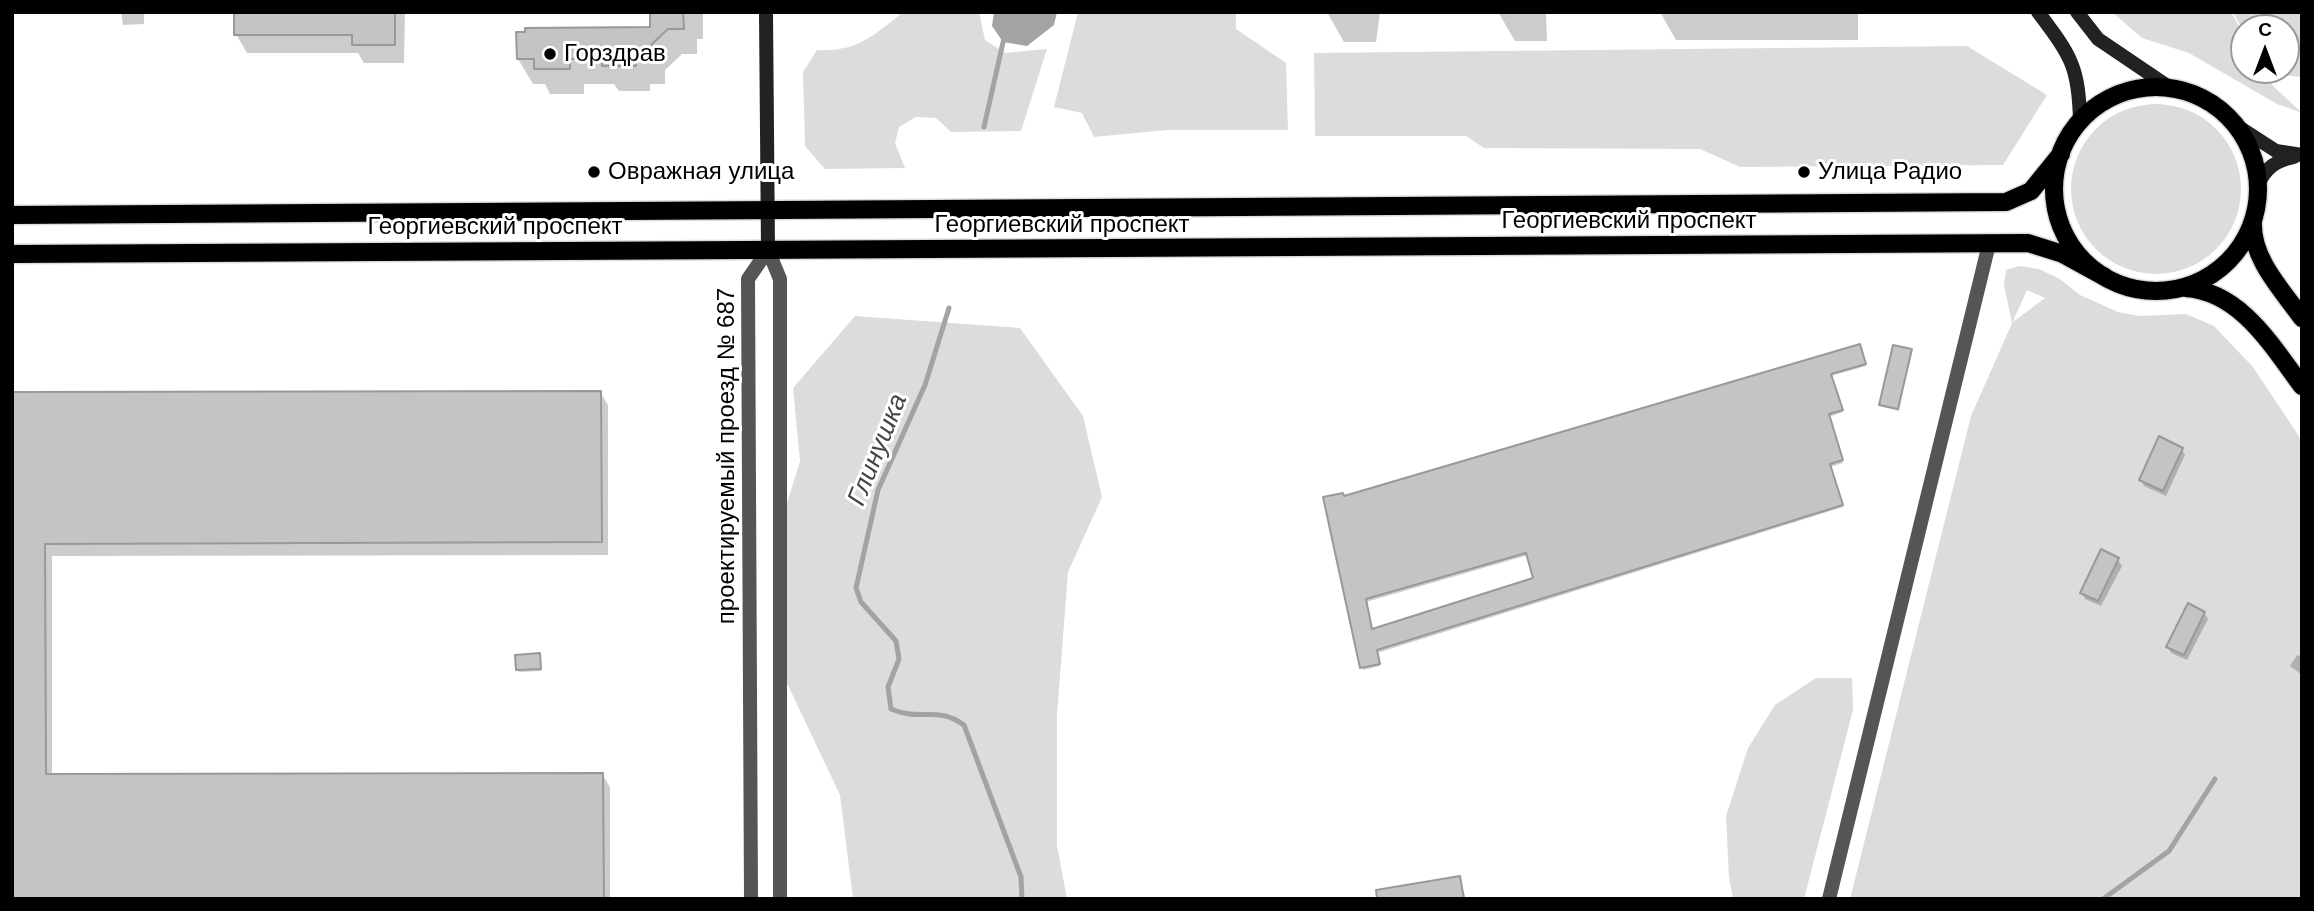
<!DOCTYPE html>
<html>
<head>
<meta charset="utf-8">
<style>
	body { margin:0 }
	#map { position:relative; width:2314px; height:911px; overflow:hidden; background:#fff; font-family:Helvetica,sans-serif }
	canvas { display:block }
	.frame { position:absolute; inset:0; border:14px solid #000; pointer-events:none }
	.north { position:absolute; left:2230px; top:14px; width:70px; height:70px; box-sizing:border-box; background:#fff; border:2px solid #999; border-radius:50%; rotate:0deg; font-size:19px; font-weight:700; line-height:28px; text-align:center; color:#000 }
	.north::after { content:''; display:block; margin:auto; width:24px; height:32px; background:#000; clip-path:polygon(50% 0,100% 100%,50% 72%,0 100%) }
</style>
</head>
<body>
<div id="map">
<canvas width="2314" height="911"></canvas>
<div class="frame"></div>
<div class="north">С</div>
</div>
<script>
const g = document.querySelector('canvas').getContext('2d');
g.lineJoin = 'round';
function paint(path, color) { g.fillStyle = color; g.fill(path, 'evenodd'); }
function strokePath(path, color, width, dash) { g.strokeStyle = color; g.lineWidth = width; g.lineCap = dash ? 'butt' : 'round'; g.setLineDash(dash || []); g.stroke(path); }
function write(font, color, halo, rows, align = 'center') {
  g.font = font + ' Helvetica,sans-serif'; g.lineWidth = 6; g.setLineDash([]); g.textBaseline = 'middle'; g.strokeStyle = halo; g.fillStyle = color; for (const [text, x, y, turn = 0] of rows) {
    g.save(); g.translate(x, y); g.rotate((+turn || 0) * Math.PI / 180); g.textAlign = isNaN(turn) ? turn : align; if (halo) g.strokeText(text, 0, 0); g.fillText(text, 0, 0); g.restore();
  }
}
const green = new Path2D(`
	M903 12H979L985 40 1005 53 1047 49 1021 131 951 132 936 118 916 117 899 127 895 143 905 168 825 169 805 146 803 72 817 50C857 52 873 36 903 12Z
	M1078 12H1236V29L1286 63 1288 130H1167L1094 137 1082 113 1054 107Z
	M2112 12H2231L2244 35V70H2286V28H2244V33L2233 12H2302V77L2265 73 2272 85 2302 113 2277 104 2189 53 2142 38Z
	M1967 46 2047 95 2003 165 1740 167 1700 149 1484 148 1466 136H1315L1314 53Z
	M2071 189a85 85 0 1 1 170 0a85 85 0 1 1-170 0Z
	M2020 266 2039 269 2060 279 2080 295 2118 312 2140 316 2186 314 2214 326 2253 367 2302 441V899H1850L1971 416 2012 323 2004 285 2006 270ZM2027 290 2045 298 2013 322V321Z
	M855 316 1020 328 1083 416 1102 497 1068 572 1057 715V846L1067 899H853L840 795 786 681 785 510 800 461 793 388Z
	M1816 678H1852L1853 710 1804 899H1733L1729 877 1726 816 1748 748 1775 705Z`);
const water = new Path2D(`
	M994 12H1057L1054 25 1027 46 1003 42 992 26Z`);
const shadow = new Path2D(`
	M121 12H144V24L123 25Z
	M236 12H405L404 63H364L358 53H247L236 34Z
	M652 12H703V39H697V54H682L665 70V84H650V91H619L614 84H584V94H550L545 84H533L518 59 652 29Z
	M1327 12H1380L1376 42H1344Z
	M1498 12H1554L1546 14 1547 41H1515Z
	M1660 12H1863H1858V40H1676Z
	M1861 348 1866 366 1831 376 1843 412 1829 417 1843 463 1830 467 1843 507 1377 653 1380 666 1363 670 1344 498ZM1528 555 1535 579 1372 630 1366 602Z
	M1911 350 1899 411 1883 407 1881 405Z
	M600 392 608 405V555L52 556V776L602 774 610 787V899H12V394Z
	M2182 449 2185 455 2166 496 2144 486 2141 480Z
	M2118 560 2122 566 2101 606 2085 599 2082 592Z
	M2204 613 2208 619 2187 660 2171 653 2168 646Z
	M2297 655 2302 657V675L2290 666Z
	M540 658 541 671 519 672 517 669Z
	M1459 878 1466 899H1406Z`);
const stream = new Path2D(`
	M984 127 1004 38
	M949 308 925 385 878 490 856 588 861 602 896 641 899 659 888 687 891 709C921 722 936 705 964 725L1021 877 1022 899
	M2103 899 2169 851 2215 779`);
const building = new Path2D(`
	M234 12H395V45H352V35H234Z
	M650 12H683L684 29H668L652 44V59H636V66H602V59H570V69H534V59H517L516 32H525V28L650 27Z
	M1860 344 1866 364 1831 374 1843 410 1829 414 1843 460 1830 464 1843 505 1377 650 1380 664 1360 668 1323 497 1343 493 1344 496ZM1526 553 1533 578 1372 629 1366 599Z
	M1893 345 1912 349 1898 409 1879 405Z
	M601 391 602 542 45 544 46 774 603 773 604 899H12V392Z
	M2159 436 2183 448 2163 491 2139 480Z
	M2101 549 2119 558 2098 601 2080 593Z
	M2188 603 2205 612 2184 655 2166 647Z
	M540 653 541 669 516 670 515 655Z
	M1460 876 1464 899H1377L1376 890Z`);
const street = new Path2D(`
	M768 250 780 279V899
	M751 899 748 279 768 250
	M1829 899 1989 244`);
const secondary = new Path2D(`
	M766 12 768 250
	M2038 12C2071 56 2079 66 2080 122
	M2077 12 2098 39 2169 87
	M2239 127 2276 151 2302 155
	M2258 184C2267 167 2275 161 2294 157`);
const primary = new Path2D(`
	M2054 189a102 102 0 1 1 204 0a102 102 0 1 1-204 0Z
	M12 215 2006 202 2031 191 2061 154
	M2253 222C2251 258 2282 290 2302 318
	M12 254 2028 243 2063 254 2105 277
	M2186 288C2241 292 2272 346 2302 386`);
const markers = [
	[550,54,7,"#000"],
	[594,172,7,"#000"],
	[1804,172,7,"#000"]
];
const poiNames = [
	["Горздрав",564,54],
	["Овражная улица",608,172],
	["Улица Радио",1818,172]
];
const streetNames = [
	["Георгиевский проспект",1629,221],
	["Георгиевский проспект",1062,225],
	["Георгиевский проспект",495,227],
	["проектируемый проезд № 687",727,456,-90]
];
const waterNames = [
	["Глинушка",878,450,-68]
];
paint(green, '#dcdcdc');
paint(water, '#a3a3a3');
paint(shadow, '#0003');
strokePath(stream, '#a3a3a3', 5);
paint(building, '#c4c4c4');
strokePath(building, '#999', 2);
strokePath(primary, '#dbdbdb', 21);
strokePath(street, '#555', 14);
strokePath(secondary, '#222', 14);
strokePath(primary, '#000', 18);
for (const [x, y, r, color] of markers) { const dot = new Path2D(); dot.arc(x, y, r, 0, 2 * Math.PI); g.fillStyle = color; g.fill(dot); strokePath(dot, '#fff', 2.5); }
write('24px', '#000', '#fff', poiNames, 'left');
write('24px', '#000', '#fff', streetNames);
write('italic 26px', '#444', '#fff', waterNames);
</script>
</body>
</html>
